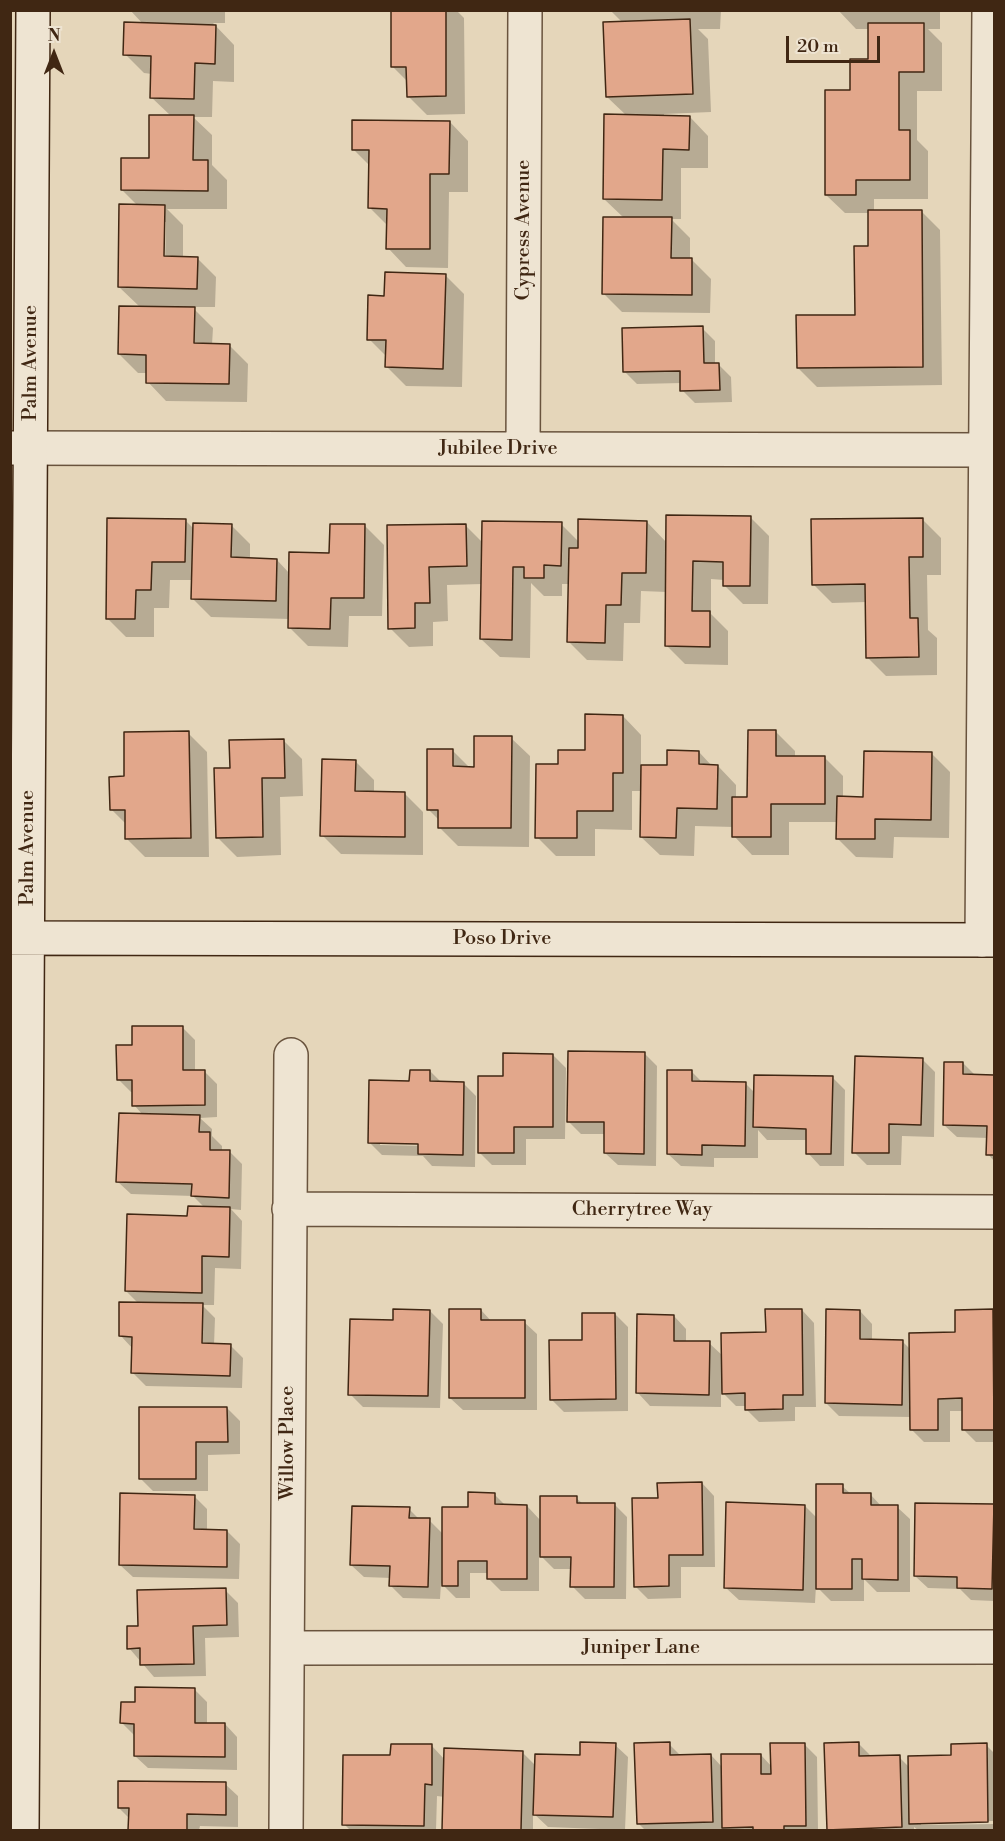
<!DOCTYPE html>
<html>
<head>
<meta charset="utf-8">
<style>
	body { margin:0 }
	#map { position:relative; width:1005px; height:1841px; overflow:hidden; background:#e5d6ba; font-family:"Libre Bodoni",serif }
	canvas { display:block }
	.frame { position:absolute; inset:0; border:12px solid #402713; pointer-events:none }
	.north { position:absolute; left:24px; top:24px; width:60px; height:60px; -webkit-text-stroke:4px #eee4d2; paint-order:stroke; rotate:0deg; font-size:16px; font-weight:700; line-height:24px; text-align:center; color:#402713 }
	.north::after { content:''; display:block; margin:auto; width:21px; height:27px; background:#402713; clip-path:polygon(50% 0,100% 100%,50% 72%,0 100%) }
	.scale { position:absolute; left:786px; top:36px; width:94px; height:27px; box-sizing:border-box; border:3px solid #402713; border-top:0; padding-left:8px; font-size:18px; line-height:21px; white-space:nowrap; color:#402713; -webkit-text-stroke:4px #eee4d2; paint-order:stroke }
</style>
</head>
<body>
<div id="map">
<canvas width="1005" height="1841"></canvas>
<div class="frame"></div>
<div class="north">N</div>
<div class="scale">20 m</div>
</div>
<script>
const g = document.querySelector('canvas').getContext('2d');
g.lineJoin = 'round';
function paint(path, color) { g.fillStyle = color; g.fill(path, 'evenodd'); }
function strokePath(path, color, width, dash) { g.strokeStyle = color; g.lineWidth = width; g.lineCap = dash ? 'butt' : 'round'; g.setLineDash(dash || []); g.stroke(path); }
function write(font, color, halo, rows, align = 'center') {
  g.font = font + ' "Libre Bodoni",serif'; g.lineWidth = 5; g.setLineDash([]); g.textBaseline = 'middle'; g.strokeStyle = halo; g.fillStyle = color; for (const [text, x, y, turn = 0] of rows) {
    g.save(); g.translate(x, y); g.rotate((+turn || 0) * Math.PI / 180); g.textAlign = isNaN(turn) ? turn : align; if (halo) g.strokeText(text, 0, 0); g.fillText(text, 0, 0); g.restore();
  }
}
const shadow = new Path2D(`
	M130 10H225V23H213L234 45V82L213 81 212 117H193L212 135V165L227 180V209H167L183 225V258H197L216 277 215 307H192L213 328 212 345H229L248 364 247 402 166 401 148 382V373H138L119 354 141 308 119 287 138 206 122 190 151 160 171 116 151 97 152 74 144 73 125 54 143 24ZM163 222H166L165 264H162Z
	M392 10H456L464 18 465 114 427 115 408 96V82L393 67Z
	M610 10H721L720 29H698L708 39 711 112 664 114V117H690L708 136V168H681V219H671L690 238V260H692L711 279 710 313 622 312 603 293 624 218 604 199 627 116 607 97 623 23Z
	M838 10H940V29H928L942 43V91H917V140L928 151V199H874V212L921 211 940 230 942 385 817 387 798 368 857 316 869 248V213H845L826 195 851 92 869 60V29H856Z
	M450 122 468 141V192H449L448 268 406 267 388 248V226L370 208V166L353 149Z
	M445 275 464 294 462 387 406 386 387 367V357L369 339 386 297Z
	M702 328 715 341V364H718L731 377 732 402 695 403 682 390V383L637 384 625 372Z
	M750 517 769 536 768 604H743L724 585V580L711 579V614L728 631V665L685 664 666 645 667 592 641 591 640 623H624L623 661 587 660 568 641 569 584H562V596H544L531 583 530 658 500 657 481 639 482 584 447 585 448 621 433 622V646L409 647 390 628 388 527 466 526 483 543 561 524 579 542 647 522 667 543Z
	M922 519 941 538V575H927L928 630 937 638V675L886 676 867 657 866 602 832 603 813 584Z
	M108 520H185L194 529 231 525 250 544V559L277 560 290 574 331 554 365 526 384 545 382 616H349L348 647 308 646 290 628V619L211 617 192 598 193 580H170L169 608H154V637H126L108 619Z
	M623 716 641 735V766L669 767 699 752 712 766H718L736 785V798H749L776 732 795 751V757H824L843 776V798H864L931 753 950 772 949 838 894 837 893 858 856 857 837 838 838 822H789V855H752L734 836V827L695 826 694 856 660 855 641 837 642 791H632V830L595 829V856H556L537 837 560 766 586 752Z
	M188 733 207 752 209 857H145L126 838V824L111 809 126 778Z
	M511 738 530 756 529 847 458 846 439 827V820L428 809 453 751 470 768H475Z
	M283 740 302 759 303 796 280 797 281 855 237 857 218 838 231 769Z
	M355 761 374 780V793H404L423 812V855L341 854 322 835Z
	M182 1027 195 1040V1071H204L217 1084V1117L200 1118 212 1129V1136L222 1146V1151L230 1152 242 1164 241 1210 231 1209 242 1221 241 1269 215 1268 214 1305H202L215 1318 214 1345H230L243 1358 242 1388 146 1386 133 1373V1349L120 1335 139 1304 126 1291 189 1217 205 1208 193 1196 131 1194 118 1182 143 1115 134 1105V1092H131L118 1079 134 1047Z
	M644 1053 657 1066 656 1166 618 1165 605 1153 606 1134H581L568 1121Z
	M553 1055 566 1068 565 1139H526V1165H492L480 1153 505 1077Z
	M922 1059 935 1072 934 1137 902 1136 901 1165H867L854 1152Z
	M963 1063 976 1076H994V1161L988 1154V1138L957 1137 944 1125Z
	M430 1071 442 1083H463L476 1096 475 1167 432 1166 423 1156 382 1155 370 1143 411 1082ZM380 1142 425 1143V1146L380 1145Z
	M691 1071 703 1083H745L755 1093 832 1077 845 1090 844 1166H820L808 1153V1140H767L758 1130V1158H714V1167L681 1166 668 1154Z
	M481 1310 492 1322H524L537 1334V1410H463L450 1398Z
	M802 1310 814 1323 816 1407H795V1421L759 1422 746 1409V1406H736L721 1391V1407L650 1406 638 1393 674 1316 686 1329V1342L709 1343 723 1356 767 1334Z
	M430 1311 443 1324 440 1408 363 1407 350 1394 394 1321Z
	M860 1311 872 1324V1341H902L911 1350 956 1334 992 1311 994 1313V1442H976L964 1430 963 1411H950V1442H924L912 1430 911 1417 839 1416 826 1403Z
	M615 1314 628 1327V1411L564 1412 551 1399 584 1341Z
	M227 1408 240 1421V1454L208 1455V1491H153L141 1479Z
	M702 1483 714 1496 715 1567H681V1598L648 1599 635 1586 659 1499Z
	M842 1486 851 1494H870L882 1507H897L910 1519V1592H877L864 1579V1601H831L816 1586 815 1603 739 1600 726 1588 805 1506 818 1519Z
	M494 1494 506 1506H527L541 1521 576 1498 583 1504H614L627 1517 626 1599H585L572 1586V1569H554L539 1554V1591H501L488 1578V1573H470V1598H456L441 1583 440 1599 403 1598 390 1585 391 1578 364 1577 351 1565 409 1509 420 1520H429L443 1534 470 1509Z
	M194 1496 207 1509V1531H227L240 1544 239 1579 133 1577 120 1565Z
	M993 1506 994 1507V1601L971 1600 960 1589 928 1588 915 1576Z
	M225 1590 238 1603 239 1637 205 1638 206 1676 154 1677 129 1648 139 1627Z
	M194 1689 207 1702V1724H225L237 1737V1770L148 1768 135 1756 134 1735 122 1723 136 1703Z
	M858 1743 871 1756 899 1757 909 1767 953 1757 986 1745 994 1753V1821L921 1822V1825L994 1824V1830H918L914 1827V1830H830L828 1829Z
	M669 1744 681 1756 711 1755 722 1767 761 1755 772 1767 804 1744 817 1757 818 1830 725 1829V1830H645L638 1823Z
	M615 1745 628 1757 625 1830 548 1827 533 1813V1830H444L445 1797 437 1796 436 1830H350L344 1824 392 1757 432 1746 445 1760 522 1752 536 1766 581 1756Z
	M225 1784 238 1796V1827L200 1826 199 1830H130V1819L119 1808Z`);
const building = new Path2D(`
	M391 10H446V96L407 97 406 67H391Z
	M690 19 693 94 606 97 603 22Z
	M124 22 216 25 215 64 195 63 194 99 150 98 151 56 123 55Z
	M868 23H924V72H899V130H910V180H856V195H825V90H850V59H868Z
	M604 114 690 116 689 150 663 149 662 200 603 199Z
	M149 115H194L193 160H208V191L121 190V158H149Z
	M352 120 450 121 449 174H430V249H386L387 209 368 208 369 150H352Z
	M119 204 165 205 164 256 198 257 197 289 118 287Z
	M868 210H922L923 367 797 368 796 315H855L854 246H868Z
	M603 217H672L671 258H692V295L602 294Z
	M385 272 446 274 443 369 385 367 386 340H367L368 295 384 296Z
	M119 306 195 307 194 343 230 344 229 384 146 383V355L118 354Z
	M703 326 704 363H719L720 390 680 391V371L623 372 622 328Z
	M666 515 751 516 750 586H723V562L693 561 692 611H710V647L665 646Z
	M107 518 186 519 185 562H152L151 590H136L135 619H106Z
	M923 518V557H909L910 618H918L919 657 866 658 865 584 812 585 811 519Z
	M578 519 647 521 646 573H622L621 605H606L605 643 567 642 569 548H578Z
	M482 521 562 522 561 566 544 565V578H524V567H513L512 640 480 639Z
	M193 523 232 524 231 557 277 559 276 601 191 599Z
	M330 524H365L364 598H331L330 629 288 628 289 552 329 553Z
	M466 524 467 566 429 567 430 603H415V628L388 629 387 525Z
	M585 714 623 715V773H613V811H577V838H535L536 764H558V750H585Z
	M748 730H776V756H825V804H771V837H732V797H747Z
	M189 731 191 838 125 839V810H110L109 777 124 776V732Z
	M474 736H512L511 828H438V810H427V749H453V766L474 767Z
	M284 739 285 778H262L263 837 216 838 214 768H230L229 740Z
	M667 750 699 751V764L718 765 717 809 677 808 676 838 640 837 641 765H667Z
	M864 751 932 752 931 820 875 819V839H836L837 796 863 797Z
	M322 759 356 760 355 791 405 792V837L320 836Z
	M132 1026H183V1070H205V1105L132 1106V1080H117L116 1045H132Z
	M568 1051 645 1052 644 1154 604 1153V1122H567Z
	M503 1053 553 1054V1127H514V1153H478V1076H503Z
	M855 1056 923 1058 921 1125 889 1124V1153H852Z
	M944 1062H963V1074L994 1075V1155H986L987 1126 943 1125Z
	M410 1070H430V1081L464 1082 463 1155 418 1154V1144L368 1143 369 1080 409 1081Z
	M667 1070H692V1081L746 1082 745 1146 702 1145V1155L667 1154Z
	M754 1075 833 1076 831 1154H806V1129L753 1127Z
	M119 1113 200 1115 199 1132H210V1150H230L229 1198 191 1196 192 1184 116 1182Z
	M188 1206 230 1207 229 1257 202 1256V1293L125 1291 127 1214 187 1216Z
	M119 1302 203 1303 202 1343 231 1344 230 1376 131 1373 132 1337 119 1336Z
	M393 1309 430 1310 428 1396 348 1395 350 1319 393 1320Z
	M449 1309H481V1320H525V1398H449Z
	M765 1309H802L803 1395H783V1409L745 1410V1393L722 1394 721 1333 766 1332Z
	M826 1309 860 1310V1339L903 1340 902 1405 825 1403Z
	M993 1309 994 1430H962V1398L938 1399V1430H910L909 1333 955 1332V1310Z
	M582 1313H615L616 1399 550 1400 549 1340H582Z
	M637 1314 674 1315V1341H710L709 1395 636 1393Z
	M139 1407H227L228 1442H196V1479H139Z
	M702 1482 703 1555H669V1586L634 1587 632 1498H658L657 1483Z
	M816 1484H843V1493H871V1505H898V1580L862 1579V1559H852V1589H816Z
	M468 1492 495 1493V1504L527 1505V1579H487V1561H458V1586H442V1507H468Z
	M120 1493 195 1495 194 1529 227 1530V1567L119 1565Z
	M540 1496H577V1503H615L614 1587H570L571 1557H540Z
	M726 1502 805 1505 803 1590 724 1588Z
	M915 1503 994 1504 992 1589 957 1588V1577L914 1576Z
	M352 1506 410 1507 409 1518H430L428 1587 389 1586 390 1566 350 1565Z
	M226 1588 227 1625 193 1626 194 1664 140 1665V1648L127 1649V1626H138L137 1590Z
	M135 1687 195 1688V1723H225V1757L134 1756V1724L120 1723 121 1702H135Z
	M580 1742 616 1743 613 1817 533 1815 535 1754 580 1755Z
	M670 1742V1755L711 1754 713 1822 637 1824 634 1743Z
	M859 1742V1756L900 1755 902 1827 827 1830 824 1743Z
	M770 1743H805L806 1826H784V1830H753V1827L722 1828 721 1754H761V1774H771Z
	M987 1743 988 1822 909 1824 908 1756 951 1755V1744Z
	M391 1744H432V1785L425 1784 424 1826 342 1825 343 1755H390Z
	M444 1748 523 1751 521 1830H442Z
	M118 1781 226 1782V1815L187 1814V1830H128L129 1808H118Z`);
const street = new Path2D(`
	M10 448 985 450
	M523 449 525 10
	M982 940 989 10
	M289 1209 994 1212
	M288 1648 994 1647
	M286 1830 291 1055`);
const secondary = new Path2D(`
	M10 938 994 940
	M22 1830 33 10`);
const streetNames = [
	["Cypress Avenue",524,230,-90],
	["Palm Avenue",31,363,-90],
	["Jubilee Drive",498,449],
	["Palm Avenue",28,848,-90],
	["Poso Drive",502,939],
	["Cherrytree Way",642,1210],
	["Willow Place",288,1443,-90],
	["Juniper Lane",641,1648]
];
paint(shadow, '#0003');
paint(building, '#e2a78b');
strokePath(building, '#402713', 1.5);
strokePath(street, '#69533d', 36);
strokePath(secondary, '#402713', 36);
strokePath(street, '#eee4d2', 33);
strokePath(secondary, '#eee4d2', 33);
write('20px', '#402713', '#eee4d2', streetNames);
</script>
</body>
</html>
